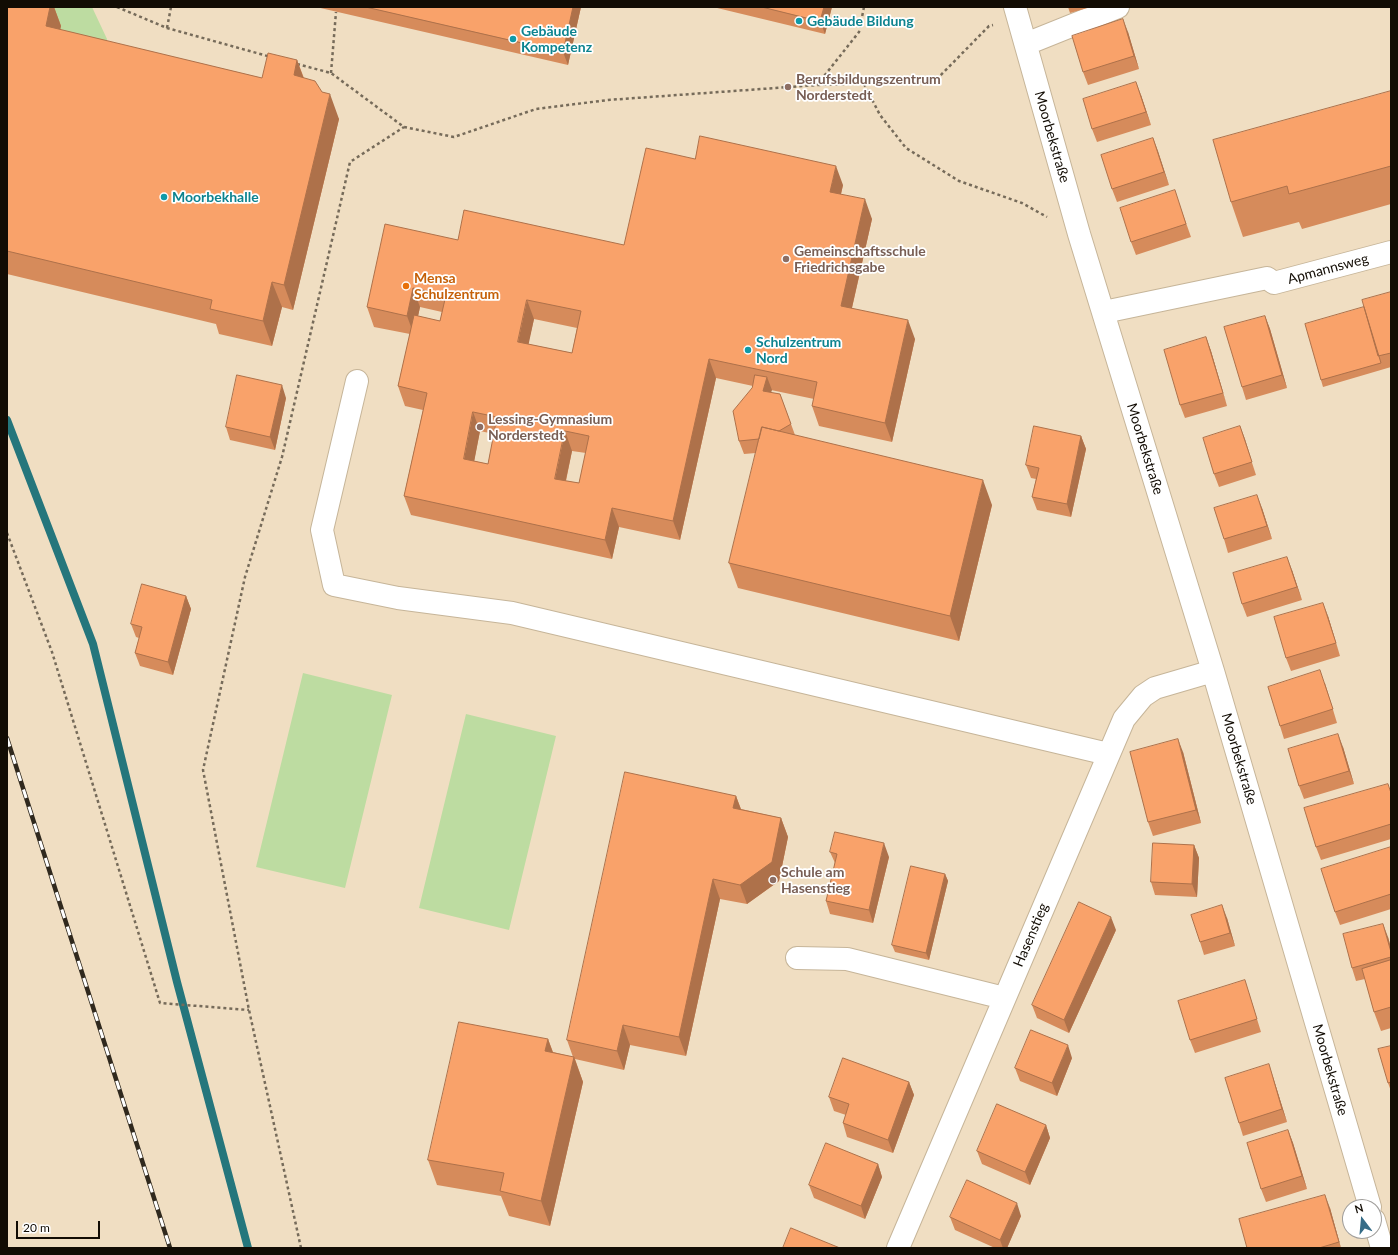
<!DOCTYPE html>
<html>
<head>
<meta charset="utf-8">
<style>
	body { margin:0 }
	#map { position:relative; width:1398px; height:1255px; overflow:hidden; background:#f0dec2; font-family:Lato,sans-serif }
	canvas { display:block }
	.frame { position:absolute; inset:0; border:8px solid #120c04; pointer-events:none }
	.north { position:absolute; left:1342px; top:1199px; width:40px; height:40px; box-sizing:border-box; background:#fff; border:1px solid #a09e9b; border-radius:50%; rotate:344deg; font-size:11px; font-weight:700; line-height:16px; text-align:center; color:#120c04 }
	.north::after { content:''; display:block; margin:auto; width:14px; height:18px; background:#366c87; clip-path:polygon(50% 0,100% 100%,50% 72%,0 100%) }
	.scale { position:absolute; left:16px; top:1221px; width:84px; height:18px; box-sizing:border-box; border:2px solid #120c04; border-top:0; padding-left:5px; font-size:12px; line-height:14px; white-space:nowrap; color:#120c04; -webkit-text-stroke:3px #fff; paint-order:stroke }
</style>
</head>
<body>
<div id="map">
<canvas width="1398" height="1255"></canvas>
<div class="frame"></div>
<div class="north">N</div>
<div class="scale">20 m</div>
</div>
<script>
const g = document.querySelector('canvas').getContext('2d');
g.lineJoin = 'round';
function paint(path, color) { g.fillStyle = color; g.fill(path, 'evenodd'); }
function strokePath(path, color, width, dash) { g.strokeStyle = color; g.lineWidth = width; g.lineCap = dash ? 'butt' : 'round'; g.setLineDash(dash || []); g.stroke(path); }
function write(font, color, halo, rows, align = 'center') {
  g.font = font + ' Lato,sans-serif'; g.lineWidth = 3.5; g.setLineDash([]); g.textBaseline = 'middle'; g.strokeStyle = halo; g.fillStyle = color; for (const [text, x, y, turn = 0] of rows) {
    g.save(); g.translate(x, y); g.rotate((+turn || 0) * Math.PI / 180); g.textAlign = isNaN(turn) ? turn : align; if (halo) g.strokeText(text, 0, 0); g.fillText(text, 0, 0); g.restore();
  }
}
const green = new Path2D(`
	M7 7H92L107 39 104 63Z
	M303 673 392 695 345 888 256 867Z
	M466 714 556 736 509 930 419 908Z`);
const stream = new Path2D(`
	M7 420 93 644 177 982 248 1248`);
const path = new Path2D(`
	M117 7 167 28 271 57
	M167 28 171 7
	M297 64 331 73 404 127 454 137 536 109 608 100 817 85 935 81 989 26 993 25
	M331 73 336 12
	M864 84 880 115 906 148 959 181 1022 203 1047 217
	M817 85 859 32 864 7
	M7 533 52 652 160 1003 249 1010
	M301 1248 249 1010 203 770 245 577 282 457 350 162 404 127`);
const minor = new Path2D(`
	M1015 7 1079 234 1213 671 1370 1207
	M1026 44 1118 7
	M1104 312 1267 278 1274 283 1391 252
	M357 381 322 530 334 585 398 598 512 613 1108 754
	M797 958 847 959 1004 998
	M1374 1220 1382 1248
	M898 1248 1124 719 1143 696 1155 688 1213 671`);
const rail = new Path2D(`
	M7 738 170 1248`);
const wall = new Path2D(`
	M7 7H54L61 26 60 30 262 78 297 60 304 78 339 119 293 310 282 307 272 346 219 334 216 324 7 274Z
	M316 7H581L568 65Z
	M713 7H832L825 34Z
	M1068 7H1091L1070 13Z
	M1128 32 1139 69 1088 85 1083 72Z
	M1391 91V204L1302 229 1299 222 1243 237 1231 202Z
	M1141 95 1151 125 1097 142 1092 129Z
	M1153 138 1169 185 1117 202 1112 189Z
	M695 159 843 185 841 194 872 219 852 308 915 339 892 442 819 426 812 406 814 399 771 390V393L780 394 795 435 992 505 959 641 738 588 729 563 756 453 744 454 739 441 753 386 716 378 680 540 619 527 612 559 411 515 404 496 423 410 405 406 398 386 410 334 374 327 367 307 458 240 624 245ZM420 307 442 312 440 321 418 316ZM534 319 577 328 572 353 528 344ZM480 431 494 434 488 464 474 461ZM572 451 586 453 579 483 566 481Z
	M1179 203 1191 237 1136 255 1131 242Z
	M1391 292V367L1323 387 1321 380 1364 307Z
	M1265 316 1270 329 1287 388 1246 400 1242 387Z
	M1206 337 1211 351 1227 406 1185 418 1180 405Z
	M286 398 275 450 230 440 226 427Z
	M1240 426 1256 475 1219 487 1214 474Z
	M1081 436 1086 449 1071 517 1037 510 1032 497 1036 479 1031 478 1026 465Z
	M1262 508 1272 539 1228 553 1224 539Z
	M1292 570 1302 600 1247 617 1242 604Z
	M186 596 191 609 173 675 140 666 135 653 139 638 136 637 131 624Z
	M1328 616 1340 656 1291 671 1286 658Z
	M1325 683 1337 723 1284 739 1280 726Z
	M1343 747 1354 784 1304 799 1299 786Z
	M1183 752 1201 823 1153 836 1148 822Z
	M1391 792V839L1321 860 1316 847Z
	M736 796 741 809 781 818 788 837 779 881 747 904 720 899 686 1056 630 1045 624 1070 575 1059 583 1082 550 1226 509 1216 501 1196 437 1185 428 1160 548 1039 553 1052 573 1057 567 1040Z
	M1194 845 1199 858 1197 897 1155 895 1151 882Z
	M1391 847V909L1340 925 1335 912Z
	M830 852 889 857 873 923 830 914 826 901 835 863Z
	M945 874 948 881 929 960 895 952 892 945Z
	M1227 918 1235 946 1204 955 1200 942Z
	M1116 930 1069 1033 1037 1018 1032 1005Z
	M1388 937 1391 948V1028L1381 1031 1374 1012 1365 979 1356 981 1352 968Z
	M1249 993 1261 1032 1195 1053 1190 1040Z
	M1391 1046V1091L1388 1083Z
	M1072 1058 1057 1096 1020 1081 1015 1068Z
	M1273 1077 1287 1122 1243 1136 1239 1123Z
	M909 1082 914 1095 893 1153 847 1137 843 1123 846 1115 834 1111 829 1097Z
	M1046 1125 1050 1138 1030 1185 982 1164 977 1151Z
	M1288 1130 1293 1143 1307 1189 1266 1202 1261 1189Z
	M878 1164 882 1177 865 1219 814 1198 809 1185Z
	M1330 1208 1341 1248H1247Z
	M1021 1216 1007 1248H995L955 1230 950 1217Z`);
const shadedWall = new Path2D(`
	M50 7H54L61 26 55 51 46 26Z
	M573 7H581L568 65 563 52Z
	M824 7H832L825 34 820 21Z
	M1123 19 1128 32 1139 69 1134 56Z
	M297 60 306 85 294 75Z
	M1136 82 1141 95 1151 125 1146 112Z
	M330 94 339 119 293 310 284 285Z
	M1153 138 1158 151 1169 185 1164 172Z
	M836 166 843 185 837 211 830 192Z
	M865 199 872 219 848 325 841 306Z
	M272 282 282 307 272 346 263 321Z
	M413 288 420 307 414 335 407 316Z
	M527 300 534 319 525 361 518 342Z
	M1265 316 1270 329 1287 388 1282 375Z
	M908 320 915 339 892 442 885 423Z
	M1206 337 1211 351 1227 406 1223 393Z
	M709 359 716 378 680 540 673 521Z
	M767 377 772 390 767 404 763 391Z
	M282 385 286 398 275 450 270 437Z
	M473 412 480 431 471 478 464 459Z
	M1240 426 1245 439 1256 475 1252 462Z
	M565 431 572 451 562 498 555 479Z
	M1081 436 1086 449 1071 517 1067 504Z
	M983 480 992 505 959 641 950 616Z
	M1257 495 1262 508 1272 539 1267 526Z
	M612 508 619 527 612 559 605 540Z
	M1287 557 1292 570 1302 600 1297 587Z
	M186 596 191 609 173 675 168 662Z
	M1323 603 1328 616 1340 656 1336 643Z
	M1338 734 1343 747 1354 784 1349 771Z
	M1178 739 1183 752 1201 823 1196 810Z
	M736 796 743 815 733 808Z
	M781 818 788 837 779 881 747 904 740 885Z
	M884 843 889 857 873 923 869 910Z
	M1194 845 1199 858 1197 897 1192 884Z
	M945 874 948 881 929 960 926 953Z
	M713 879 720 899 686 1056 679 1037Z
	M1222 905 1227 918 1235 946 1230 933Z
	M1111 917 1116 930 1069 1033 1064 1020Z
	M1383 924 1388 937 1391 948V952Z
	M623 1025 630 1045 624 1070 617 1051Z
	M548 1039 557 1064 545 1051Z
	M1068 1045 1072 1058 1057 1096 1052 1083Z
	M574 1057 583 1082 550 1226 541 1201Z
	M1269 1064 1273 1077 1287 1122 1282 1109Z
	M909 1082 914 1095 893 1153 888 1140Z
	M1046 1125 1050 1138 1030 1185 1025 1172Z
	M1288 1130 1293 1143 1307 1189 1302 1176Z
	M878 1164 882 1177 865 1219 861 1206Z
	M1325 1195 1330 1208 1341 1248 1339 1242Z
	M1017 1203 1021 1216 1007 1248H1003L1000 1240Z`);
const building = new Path2D(`
	M7 7H50L46 26 262 78 268 53 297 60 294 75 315 81 322 92 330 94 284 285 272 282 263 321 210 309 212 300 7 251Z
	M366 7H573L563 52Z
	M762 7H824L820 21Z
	M1123 19 1134 56 1083 72 1072 36Z
	M1136 82 1146 112 1092 129 1083 99Z
	M1391 91V166L1289 194 1287 186 1231 202 1213 140Z
	M700 136 836 166 830 192 865 199 841 306 908 320 885 423 812 406 817 382 709 359 673 521 612 508 605 540 404 496 427 393 398 386 414 315 440 321 446 295 413 288 407 316 367 307 385 224 458 240 464 210 624 245 646 148 695 159ZM527 300 581 311 572 353 518 342ZM473 412 497 417 488 464 464 459ZM565 431 589 436 579 483 555 479Z
	M1153 138 1164 172 1112 189 1101 155Z
	M1175 190 1186 224 1131 242 1120 208Z
	M1391 292V353L1378 356 1362 300Z
	M1364 307 1381 363 1321 380 1305 324Z
	M1265 316 1282 375 1242 387 1224 327Z
	M1206 337 1223 393 1180 405 1164 350Z
	M237 375 282 385 270 437 226 427Z
	M755 375 767 377 763 391 780 394 791 424 779 431 762 427 759 439 739 441 733 411 752 388Z
	M1034 426 1081 436 1067 504 1032 497 1039 468 1026 465Z
	M1240 426 1252 462 1214 474 1203 438Z
	M762 427 983 480 950 616 729 563Z
	M1257 495 1267 526 1224 539 1214 508Z
	M1287 557 1297 587 1242 604 1233 573Z
	M142 584 186 596 168 662 135 653 142 627 131 624Z
	M1323 603 1336 643 1286 658 1274 617Z
	M1320 670 1333 709 1280 726 1268 687Z
	M1338 734 1349 771 1299 786 1288 749Z
	M1178 739 1196 810 1148 822 1130 752Z
	M625 772 736 796 733 808 781 818 772 862 740 885 713 879 679 1037 623 1025 617 1051 567 1040Z
	M1388 784 1391 793V824L1316 847 1304 808Z
	M835 832 884 843 869 910 826 901 837 854 830 852Z
	M1153 843 1194 845 1192 884 1151 882Z
	M1391 847V894L1335 912 1321 869Z
	M911 866 945 874 926 953 892 945Z
	M1079 902 1111 917 1064 1020 1032 1005Z
	M1222 905 1230 933 1200 942 1191 915Z
	M1383 924 1391 952V957L1352 968 1343 934Z
	M1391 960V1007L1374 1012 1362 969Z
	M1245 980 1257 1019 1190 1040 1178 1001Z
	M459 1022 548 1039 545 1051 574 1057 541 1201 500 1191 504 1173 428 1160Z
	M1031 1030 1068 1045 1052 1083 1015 1068Z
	M1391 1046V1082L1388 1083 1378 1049Z
	M843 1058 909 1082 888 1140 843 1123 849 1104 829 1097Z
	M1269 1064 1282 1109 1239 1123 1225 1078Z
	M997 1104 1046 1125 1025 1172 977 1151Z
	M1288 1130 1302 1176 1261 1189 1247 1143Z
	M826 1143 878 1164 861 1206 809 1185Z
	M967 1180 1017 1203 1000 1240 950 1217Z
	M1325 1195 1339 1242 1319 1248H1247L1239 1219Z
	M791 1228 840 1248H783Z`);
const markers = [
	[799,21,4,"#0f9aa8"],
	[513,39,4,"#0f9aa8"],
	[788,87,4,"#8d6e63"],
	[164,197,4,"#0f9aa8"],
	[786,259,4,"#8d6e63"],
	[406,286,4,"#e8710a"],
	[748,350,4,"#0f9aa8"],
	[480,427,4,"#8d6e63"],
	[773,880,4,"#8d6e63"]
];
const cultureNames = [
	["Gebäude Bildung",807,21],
	["Gebäude",521,31],
	["Kompetenz",521,47],
	["Moorbekhalle",172,197],
	["Schulzentrum",756,342],
	["Nord",756,358]
];
const educationNames = [
	["Berufsbildungszentrum",796,79],
	["Norderstedt",796,95],
	["Gemeinschaftsschule",794,251],
	["Friedrichsgabe",794,267],
	["Lessing-Gymnasium",488,419],
	["Norderstedt",488,435],
	["Schule am",781,872],
	["Hasenstieg",781,888]
];
const streetNames = [
	["Moorbekstraße",1052,137,74],
	["Apmannsweg",1328,269,-15],
	["Moorbekstraße",1145,449,73],
	["Moorbekstraße",1239,759,74],
	["Hasenstieg",1031,935,-67],
	["Moorbekstraße",1330,1070,74]
];
const foodNames = [
	["Mensa",414,278],
	["Schulzentrum",414,294]
];
paint(green, '#bddca1');
strokePath(stream, '#25767c', 8);
strokePath(minor, '#c6b599', 24);
strokePath(path, '#766b5a', 2.5, [3, 3]);
strokePath(minor, '#fff', 22);
strokePath(rail, '#30291e', 4.5);
strokePath(rail, '#fff', 3, [9]);
paint(wall, '#d68b5b');
paint(shadedWall, '#ae714a');
paint(building, '#f9a26a');
strokePath(building, '#ae714a', 1);
for (const [x, y, r, color] of markers) { const dot = new Path2D(); dot.arc(x, y, r, 0, 2 * Math.PI); g.fillStyle = color; g.fill(dot); strokePath(dot, '#fff', 1.5); }
write('bold 14px', '#0d838f', '#fff', cultureNames, 'left');
write('bold 14px', '#785e54', '#fff', educationNames, 'left');
write('14px', '#120c04', '#fff', streetNames);
write('bold 14px', '#c56008', '#fff', foodNames, 'left');
</script>
</body>
</html>
